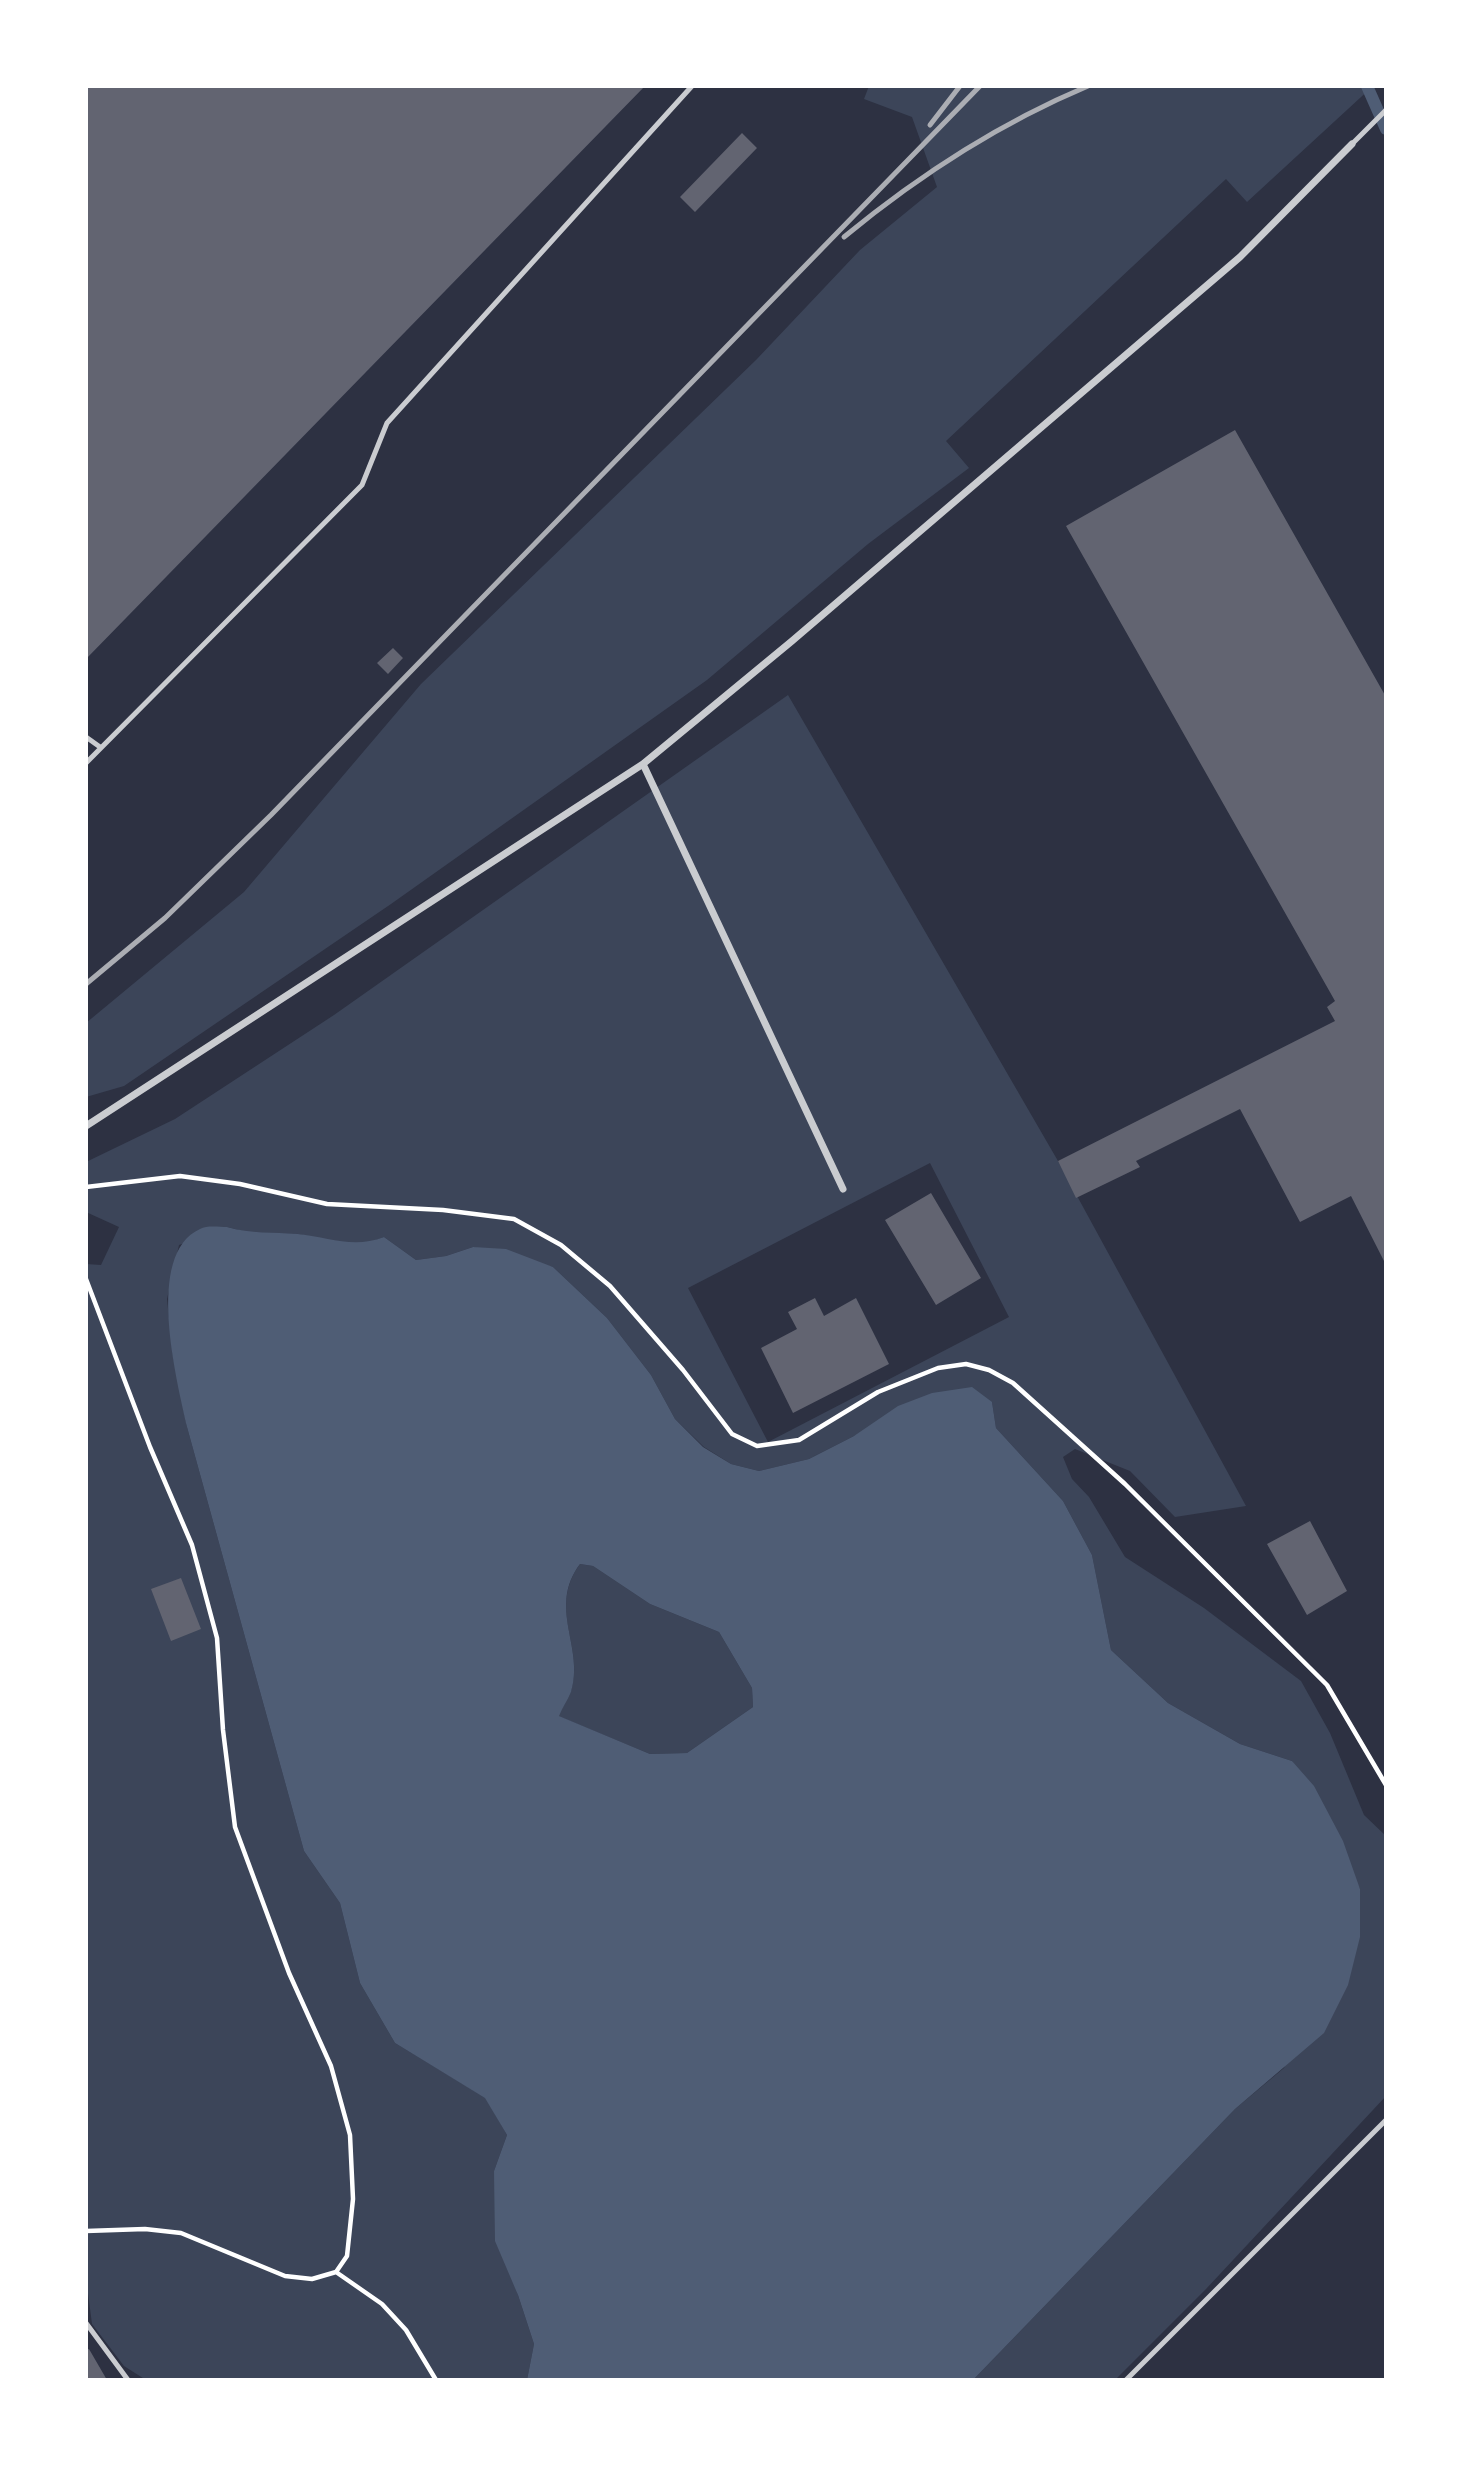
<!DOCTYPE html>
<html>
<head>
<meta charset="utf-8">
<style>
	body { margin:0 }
	#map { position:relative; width:1472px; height:2466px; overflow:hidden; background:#2d3142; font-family:Poppins,sans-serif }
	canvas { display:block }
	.frame { position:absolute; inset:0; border:88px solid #fff; pointer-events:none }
</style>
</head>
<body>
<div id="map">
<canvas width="1472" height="2466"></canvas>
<div class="frame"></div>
</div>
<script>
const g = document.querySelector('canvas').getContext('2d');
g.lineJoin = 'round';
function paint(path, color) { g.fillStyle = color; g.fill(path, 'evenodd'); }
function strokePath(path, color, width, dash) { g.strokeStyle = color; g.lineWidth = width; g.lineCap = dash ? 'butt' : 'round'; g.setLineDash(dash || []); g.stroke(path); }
const green = new Path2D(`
	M869 86H1373L1247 202 1226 179 946 441 969 468 868 544 707 680 391 904 124 1086 86 1097V1023L244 892 421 684 756 360 860 250 937 187 912 117 864 99Z
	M788 695 1058 1161 1246 1506 1175 1517 1130 1471 1075 1449 1063 1457 1072 1479 1089 1497 1125 1557 1204 1608 1301 1681 1330 1733 1364 1815 1386 1836V2096L1206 2289 1115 2380H973L1235 2109 1284 2068 1360 1889 1292 1761 1240 1744 1168 1703 1111 1650 1092 1555 1063 1501 996 1428 992 1402 854 1436 809 1459 759 1471 731 1464 704 1447 675 1419 651 1375 607 1318 553 1267 473 1247 446 1256 416 1260 384 1237 366 1244H349L298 1234 251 1233 227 1227 179 1245 167 1299 173 1356 187 1427 304 1851 340 1903 360 1983 395 2043 486 2098 507 2135 494 2171 518 2295 534 2344 527 2380H146L124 2366 92 2324 86 2278V1264L101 1265 119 1227 86 1212V1162L175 1119 334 1015ZM930 1163 1009 1317 768 1442 688 1288Z
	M580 1564 593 1566 650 1604 719 1632 752 1688 753 1707 687 1753 650 1754 558 1716C562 1708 568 1700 571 1691 585 1647 547 1609 580 1564Z`);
const water = new Path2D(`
	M227 1227C251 1234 273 1232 298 1234 329 1237 353 1249 384 1237L416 1260 446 1256 473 1247 506 1249 553 1267 607 1318 651 1375 675 1419 703 1447 731 1464 759 1471 809 1459 854 1436 898 1406 932 1393 972 1387 992 1402 996 1428 1063 1501 1092 1555 1111 1650 1168 1703 1240 1744 1292 1761 1314 1786 1343 1841 1360 1889V1937L1348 1985 1324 2033 1235 2109 973 2380H527L534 2344 518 2295 495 2241 494 2171 507 2135 485 2098 395 2043 360 1983 340 1903 304 1851 187 1427C177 1380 144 1254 200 1229 207 1225 219 1227 227 1227ZM580 1564 593 1566 650 1604 719 1632 752 1688 753 1707 687 1753 650 1754 559 1716C562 1708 568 1700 571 1692 585 1647 547 1608 580 1564Z`);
const stream = new Path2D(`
	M1367 86 1386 129`);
const building = new Path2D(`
	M86 86H645L86 659Z
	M742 133 757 148 695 212 680 197Z
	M1235 430 1386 697V1265L1351 1196 1300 1222 1240 1109 1136 1161 1140 1167 1076 1198 1058 1161 1335 1021 1327 1007 1335 1001 1066 526Z
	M393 648 403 658 388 674 377 663Z
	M931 1193 981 1278 936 1305 885 1220Z
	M815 1298 824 1316 856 1298 889 1364 793 1413 761 1348 797 1329 788 1312Z
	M1310 1521 1347 1591 1307 1615 1267 1544Z
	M181 1578 201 1629 171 1641 151 1589Z
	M89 2349 107 2380H86V2350Z`);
const path = new Path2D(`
	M86 1187 180 1176 240 1184 327 1204 443 1210 514 1219 561 1245 610 1286 683 1370 732 1434 757 1446 799 1440 878 1392 938 1368 966 1364 989 1370 1013 1383 1125 1484 1327 1685 1386 1785
	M86 1279 150 1447 192 1545 217 1638 223 1730 235 1827 289 1973 331 2066 350 2135 353 2199 347 2256 336 2272 312 2279 285 2276 181 2233 145 2229 86 2231
	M336 2272 382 2304 406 2330 436 2380`);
const service = new Path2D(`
	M1352 144 1386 110
	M86 737 100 747
	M86 763 362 485 387 423 692 86
	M86 2323 128 2380
	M1126 2380 1386 2120`);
const minor = new Path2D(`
	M643 764 843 1189
	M86 1126 643 764 792 641 1240 257 1352 144`);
const rail = new Path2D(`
	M930 125 960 86
	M844 237C918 176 1000 123 1088 86
	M86 984 165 918 271 815 980 86`);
paint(green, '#3c4559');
paint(water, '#4f5d75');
strokePath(stream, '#4f5d75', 12);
paint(building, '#626471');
strokePath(path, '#fff', 4.5);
strokePath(service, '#caccd0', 5);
strokePath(minor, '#caccd0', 7);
strokePath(rail, '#abadb3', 5);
</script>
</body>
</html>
